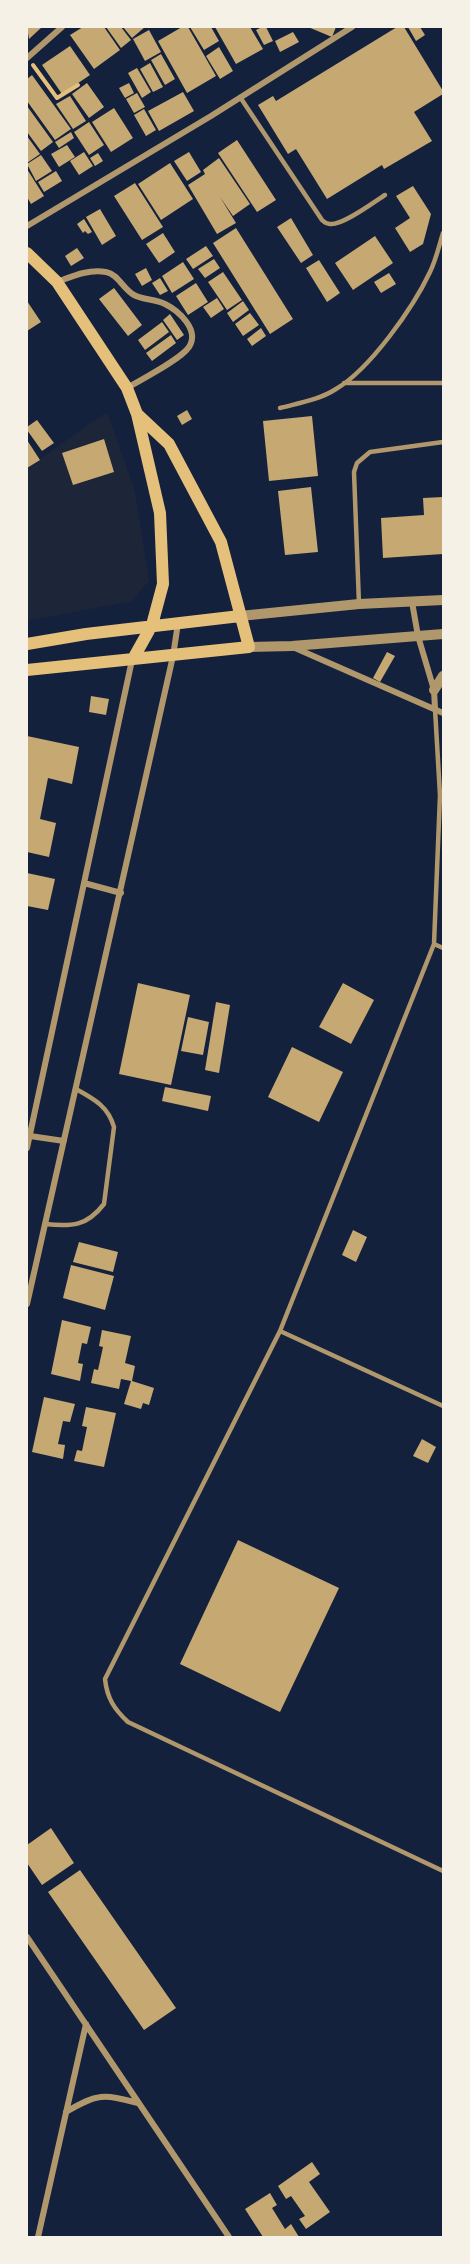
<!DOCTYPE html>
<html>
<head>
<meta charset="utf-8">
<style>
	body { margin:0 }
	#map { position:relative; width:470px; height:2264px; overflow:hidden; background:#14213d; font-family:"Open Sans",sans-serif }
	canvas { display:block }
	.frame { position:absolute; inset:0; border:28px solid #f6f1e7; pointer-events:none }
</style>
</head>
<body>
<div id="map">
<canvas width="470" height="2264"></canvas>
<div class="frame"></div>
</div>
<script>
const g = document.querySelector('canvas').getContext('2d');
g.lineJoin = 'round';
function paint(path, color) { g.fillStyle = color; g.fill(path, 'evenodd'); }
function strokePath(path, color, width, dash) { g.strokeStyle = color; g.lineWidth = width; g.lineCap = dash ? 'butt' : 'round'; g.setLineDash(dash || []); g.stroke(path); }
const green = new Path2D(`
	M107 412 135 491 149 581 131 601 27 621V468Z`);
const building = new Path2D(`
	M27 27H42L29 39Z
	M83 27H104L120 50 94 69 70 35Z
	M106 27H121L131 40 121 48Z
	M123 27H145L132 38Z
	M182 27H188L216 76 187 93 158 41Z
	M190 27H211L219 41 204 50Z
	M215 27H250L263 49 236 64Z
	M262 27H266L273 41 264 45 256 30Z
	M308 27H336L332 37Z
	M397 27H404L443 91V94L414 112 432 141 384 169 382 165 327 199 296 149 288 154 258 105 273 96 276 101Z
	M408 27H420L425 35 416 41Z
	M149 30 161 52 145 61 133 39Z
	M293 32 299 42 280 52 275 41Z
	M70 46 90 75 62 94 42 65Z
	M219 47 233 71 220 79 206 56Z
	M161 54 175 79 165 85 151 60Z
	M150 63 163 87 153 92 140 69Z
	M137 68 151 92 142 98 128 73Z
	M32 75 71 129 55 140 27 101V79Z
	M87 83 104 107 89 118 72 94Z
	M129 83 134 93 125 98 119 88Z
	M183 92 194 111 159 131 148 111Z
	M137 93 145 107 134 113 126 99Z
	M70 96 86 121 73 129 56 104Z
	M27 106 53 142 41 151 27 132Z
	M114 108 133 138 111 152 92 122Z
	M144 109 156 130 146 136 134 115Z
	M89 122 104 145 89 155 74 132Z
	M71 132 74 138 59 148 55 142Z
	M27 136 40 154 27 163Z
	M237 140 276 200 257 212 218 153Z
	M67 145 75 157 59 167 51 154Z
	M84 152 93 166 79 175 70 161Z
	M189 152 201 172 187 181 174 161Z
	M98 153 103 161 95 166 90 158Z
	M41 155 52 171 36 181 27 164Z
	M219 158 250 204 233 216 220 197 236 223 217 234 188 185 205 174 203 170Z
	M170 163 193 199 161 220 138 184Z
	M27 169 44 196 31 204 27 197Z
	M56 171 62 181 44 192 38 182Z
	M135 183 163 227 142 240 114 196Z
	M413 186 431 214 423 244 410 252 395 228 410 218 396 196Z
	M100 209 116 236 102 245 86 217Z
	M291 218 313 255 301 263 277 227Z
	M84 219 92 232 88 234 85 231 83 233 77 224Z
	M236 228 293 319 270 334 213 243Z
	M163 233 175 252 159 263 146 244Z
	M375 236 393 263 353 290 335 263Z
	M206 246 213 256 193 269 186 259Z
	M77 248 84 258 71 266 65 256Z
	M214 259 220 268 205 278 198 269Z
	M319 260 340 293 327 302 306 268Z
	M183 262 194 279 172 293 162 276Z
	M146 268 152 280 142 286 135 274Z
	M223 272 242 300 227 310 208 282Z
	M389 273 396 284 381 293 374 282Z
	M160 278 168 291 160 295 152 283Z
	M196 283 208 302 188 315 176 296Z
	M114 288 142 325 128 336 99 299Z
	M217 298 224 309 211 318 203 307Z
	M27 301 41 322 27 331Z
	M243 301 249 310 233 322 227 313Z
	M250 313 259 325 243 336 235 324Z
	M170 314 184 335 177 340 163 320Z
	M162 322 169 332 145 350 138 340Z
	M261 328 266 336 252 346 247 339Z
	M171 335 176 343 152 361 146 353Z
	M187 410 192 419 182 425 177 416Z
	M312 416 318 476 269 481 263 421Z
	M37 420 54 443 42 451 27 430V427Z
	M104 439 114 472 73 485 62 453Z
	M27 440 40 460 27 468Z
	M311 487 318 552 285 555 278 491Z
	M443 497V554L383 558 381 518 424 515 423 498Z
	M387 652 395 656 380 682 373 678Z
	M91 696 109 699 106 715 89 712Z
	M27 736 79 747 72 784 48 778 40 819 56 823 49 857 27 852Z
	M27 873 55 879 48 910 27 906Z
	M138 983 190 995 171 1085 119 1074Z
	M343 983 374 1000 351 1044 319 1027Z
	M216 1002 230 1005 219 1073 205 1070Z
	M188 1017 209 1022 203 1055 181 1051Z
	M292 1047 343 1072 319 1122 268 1097Z
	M165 1087 211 1096 208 1111 162 1101Z
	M353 1230 367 1237 356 1262 342 1255Z
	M79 1242 118 1252 113 1272 73 1262Z
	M71 1265 114 1276 105 1310 63 1298Z
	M62 1320 91 1327 87 1344 82 1343 78 1363 83 1364 80 1381 51 1374Z
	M102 1330 131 1336 125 1363 135 1366 132 1381 154 1388 149 1405 143 1403 141 1409 124 1404 131 1381 121 1379 119 1389 91 1383 94 1369 98 1370 103 1347 99 1346Z
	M44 1397 75 1404 70 1422 63 1421 58 1444 65 1445 63 1459 32 1452Z
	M86 1407 116 1413 104 1467 74 1461 77 1450 82 1451 87 1427 82 1426Z
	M422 1439 436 1447 428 1463 413 1456Z
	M238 1540 339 1588 280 1712 180 1664Z
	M51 1828 74 1863 42 1885 27 1863V1845Z
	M80 1870 176 2008 144 2030 48 1892Z
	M312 2162 320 2174 309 2182 330 2212 306 2229 299 2219 305 2216 291 2196 286 2199 278 2186Z
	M270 2193 277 2205 272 2208 285 2229 291 2224 299 2237H263L245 2209Z`);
const path = new Path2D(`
	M33 65 57 98 78 85`);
const service = new Path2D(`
	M240 97 322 220C324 222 327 224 330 224 342 226 374 202 385 195
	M344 383H443
	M280 408C299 403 319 400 336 389 370 369 413 308 430 272 436 260 439 246 443 233
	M359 604 354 472 357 463 370 452 443 442
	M435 709 440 795 434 944 280 1331 105 1679C107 1698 114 1709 128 1722L443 1871
	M434 944 443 948
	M45 1224C72 1227 87 1226 104 1204L114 1127C108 1106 94 1099 76 1089
	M280 1331 443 1406`);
const minor = new Path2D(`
	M27 58 62 27
	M27 226 211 116 352 27
	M57 282C73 276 88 269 106 272 118 274 123 289 134 295 143 300 155 299 165 304 179 311 200 330 189 347 180 360 142 379 127 388
	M412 602 418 636 434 690 435 708
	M295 648 443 713
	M84 883 121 893
	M30 1136 64 1141
	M27 1148 132 660
	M27 1304 173 656 178 623
	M27 1937 229 2237
	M66 2112C98 2093 103 2094 138 2103
	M38 2237 86 2024`);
const tertiary = new Path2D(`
	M240 616 359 604 443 600
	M249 647 292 646 443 634
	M434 690 443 676`);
const secondary = new Path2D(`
	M27 253 57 282 127 388 137 414 160 513 163 584 152 625 133 659
	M27 644 86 634 240 616
	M27 670 249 647 221 542 169 444 137 414`);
paint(green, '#1d2539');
paint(building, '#c6a872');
strokePath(path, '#e5c07b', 4);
strokePath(service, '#b1986c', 4.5);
strokePath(minor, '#b1986c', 6);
strokePath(tertiary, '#b1986c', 10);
strokePath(secondary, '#e5c07b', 12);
</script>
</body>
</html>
